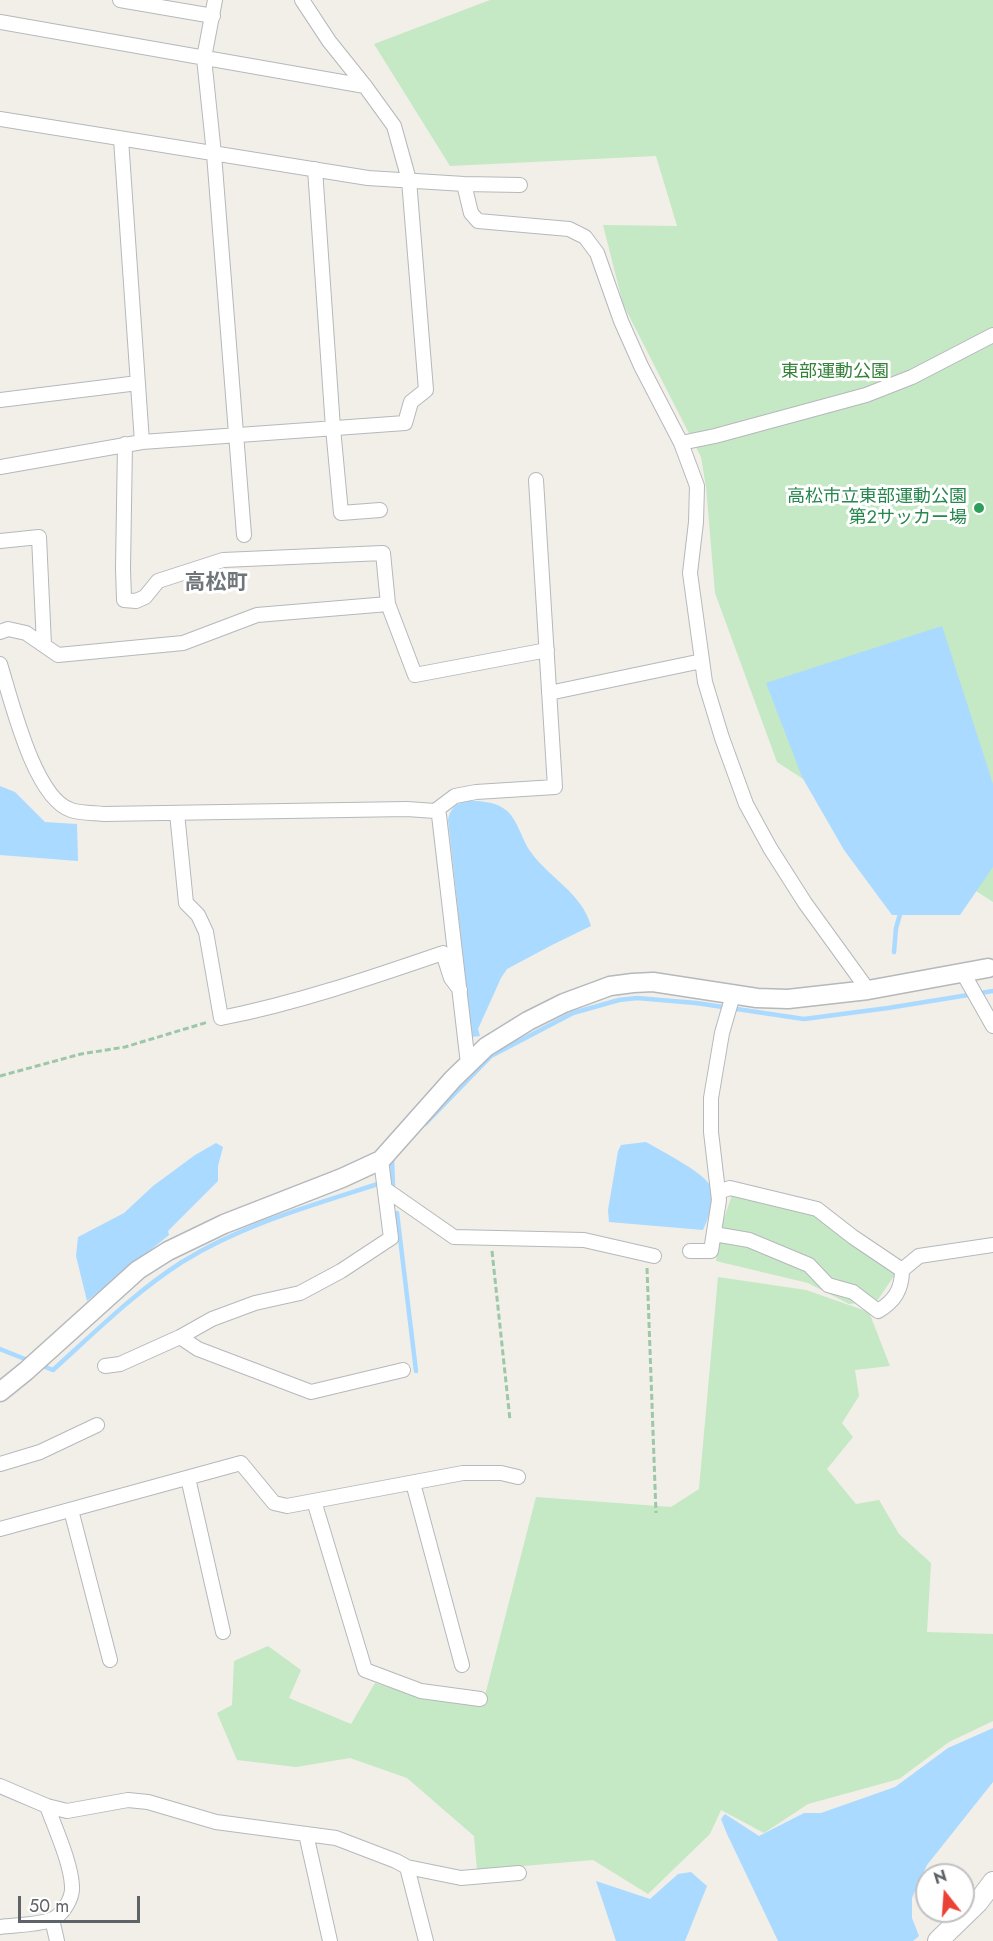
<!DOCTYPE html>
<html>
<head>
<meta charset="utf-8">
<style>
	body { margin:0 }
	#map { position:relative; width:993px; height:1941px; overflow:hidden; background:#f1efe8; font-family:Jost,sans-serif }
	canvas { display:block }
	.north { position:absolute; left:915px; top:1863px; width:60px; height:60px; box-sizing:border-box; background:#fff; border:2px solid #bfc1c3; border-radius:50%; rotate:343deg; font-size:16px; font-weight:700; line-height:24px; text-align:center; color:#5f6368 }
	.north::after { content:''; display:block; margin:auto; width:21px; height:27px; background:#ea4335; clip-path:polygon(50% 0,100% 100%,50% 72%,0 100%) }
	.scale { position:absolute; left:18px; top:1896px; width:122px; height:27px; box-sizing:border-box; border:3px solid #5f6368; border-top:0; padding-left:8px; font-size:18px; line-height:21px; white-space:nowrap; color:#5f6368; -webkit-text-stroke:4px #fff; paint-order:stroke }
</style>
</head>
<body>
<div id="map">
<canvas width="993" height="1941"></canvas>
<div class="north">N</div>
<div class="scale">50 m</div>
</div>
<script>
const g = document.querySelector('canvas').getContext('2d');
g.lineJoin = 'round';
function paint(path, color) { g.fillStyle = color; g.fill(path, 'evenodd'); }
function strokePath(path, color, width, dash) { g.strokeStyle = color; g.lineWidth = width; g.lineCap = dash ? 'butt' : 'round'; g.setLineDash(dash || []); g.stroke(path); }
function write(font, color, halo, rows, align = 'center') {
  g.font = font + ' Jost,"Noto Sans JP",sans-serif'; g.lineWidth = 6; g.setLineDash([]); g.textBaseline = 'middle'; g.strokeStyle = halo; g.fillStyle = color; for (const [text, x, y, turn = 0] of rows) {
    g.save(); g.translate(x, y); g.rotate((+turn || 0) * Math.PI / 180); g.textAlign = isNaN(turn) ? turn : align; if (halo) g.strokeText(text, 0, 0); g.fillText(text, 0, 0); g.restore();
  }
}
const green = new Path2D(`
	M490 0H993V902L777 762 715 593 706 487 701 457 623 304 603 225 677 226 656 156 450 166 374 44Z
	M733 1192 812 1212 896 1273 877 1301 849 1304 808 1283 716 1261 721 1227Z
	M718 1277 806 1290 869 1312 890 1366 855 1370 859 1396 842 1423 853 1437 827 1469 856 1504 879 1500 899 1534 931 1563 927 1632 993 1634V1721L949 1742 899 1779 808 1804 764 1833 721 1810 710 1834 648 1894 593 1860 477 1870 474 1836 407 1778 350 1758 296 1767 237 1760 217 1713 232 1705 234 1661 268 1646 301 1670 289 1698 351 1724 375 1683 414 1695 482 1707 536 1497 671 1507 699 1489Z`);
const water = new Path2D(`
	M942 626 993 784V867L960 915H892L844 850 802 777 766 683Z
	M0 786 15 792 45 822 77 824 78 861 0 855Z
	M466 801C478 801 493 801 503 808 517 816 521 838 530 851 548 877 583 894 591 926L552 945 507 969 501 978 478 1029 480 1036 472 1037 448 820C450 809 455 804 466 801Z
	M646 1142C661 1151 701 1171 709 1184 716 1197 709 1218 703 1230L609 1222 608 1210 618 1151 621 1145Z
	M216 1143 223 1147 218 1166V1181L168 1231 169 1235 87 1301 76 1256 78 1237 124 1213 153 1186 195 1155Z
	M993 1728V1782L927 1865 912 1898V1918L919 1936 913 1941H778L727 1834 721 1819 725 1814 759 1836 804 1813H821L895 1787 948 1748Z
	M691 1872 707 1886 685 1941H616L596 1881 650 1899 678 1874Z`);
const stream = new Path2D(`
	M894 952 896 928 901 911
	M425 1124 491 1056 573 1013 619 1000 637 998 696 1003 804 1019 888 1008 993 991
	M392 1157 393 1188
	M397 1213 416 1371
	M0 1349 30 1361
	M40 1365 53 1370C94 1333 135 1292 182 1262 243 1224 313 1205 381 1183`);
const path = new Path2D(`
	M0 1076 81 1054 125 1047 208 1022
	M492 1251 510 1420
	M647 1268 656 1513`);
const minor = new Path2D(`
	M120 0 213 16
	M215 0 204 58 214 154 244 535
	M0 22 365 86
	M0 119 368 178 464 184 520 185
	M121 139 142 442
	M315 169 333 428 341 513 380 510
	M464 184 471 213 478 221 569 229 585 237 597 253 621 321 641 366 681 443 697 486 696 522 690 573 705 682 722 738 746 804 770 848 805 903 868 990
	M0 400 138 383
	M681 443 715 436 866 395 912 377 993 335
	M125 444 123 568 124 600 136 601 145 597 158 581 223 560 383 553 388 604
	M0 467 142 442 405 423 411 402 426 390 409 180 394 126 365 86 329 41 302 0
	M0 541 39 537 44 645
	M0 632 8 629 26 633 58 655 183 643 257 615 388 604 415 675 547 650
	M0 664C11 699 34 798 71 810 80 813 93 813 103 814L407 809 435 811 455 796 476 792 555 787 536 480
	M549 693 702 661
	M435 811 439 815 468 1064
	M177 813 186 903 198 915 206 932 221 1018C297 1003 370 978 443 953L451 978 460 990
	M963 973 993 1026
	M385 1189 454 1237 584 1240 654 1256
	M718 1192 730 1188 817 1209 853 1237 902 1270
	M714 1234 749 1240 809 1265 828 1285 853 1292 878 1311C895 1301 902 1289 902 1270L919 1256 993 1245
	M690 1251H711L719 1200 711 1132V1098L722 1033 733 995
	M180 1337 198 1349 311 1392 403 1370
	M105 1366 120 1364 180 1337 212 1319 255 1303 300 1293 341 1271 391 1238 381 1160
	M0 1464 40 1452 97 1425
	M188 1478 223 1632
	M413 1483 462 1665
	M314 1501 365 1670 421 1691 480 1699
	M71 1510 110 1660
	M0 1529 241 1463 274 1503 287 1506 463 1473H501L518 1477
	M0 1786 47 1806 67 1811 128 1800 148 1802 216 1822 336 1838 396 1861 407 1867 426 1941
	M306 1834 330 1941
	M407 1867 461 1878 519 1873
	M52 1919 57 1941
	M0 1927C16 1925 36 1925 51 1920 63 1915 73 1898 72 1886 71 1863 55 1828 47 1806`);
const tertiary = new Path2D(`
	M0 1392 26 1371 138 1270 168 1251 224 1224 342 1178 381 1160 453 1079 486 1047 528 1021 564 1003 610 986 633 983 653 982 757 998 788 999 868 990 988 968`);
const secondary = new Path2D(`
	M938 1941 978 1902 993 1882`);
const markers = [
	[979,508,6,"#2e9e5b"]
];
const parkNames = [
	["東部運動公園",835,373]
];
const leisureNames = [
	["高松市立東部運動公園",967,498],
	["第２サッカー場",967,519]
];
const quarterNames = [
	["高松町",216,584]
];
paint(green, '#c5e8c5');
paint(water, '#aadaff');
strokePath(stream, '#aadaff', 4.5);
strokePath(minor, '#b5b8bc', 16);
strokePath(tertiary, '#b5b8bc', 21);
strokePath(secondary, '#b6babf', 22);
strokePath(path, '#9cc7a9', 3, [6, 3]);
strokePath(minor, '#fff', 14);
strokePath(tertiary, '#fff', 18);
strokePath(secondary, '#fff', 20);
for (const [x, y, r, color] of markers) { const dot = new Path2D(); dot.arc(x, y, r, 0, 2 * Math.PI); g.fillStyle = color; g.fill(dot); strokePath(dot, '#fff', 2); }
write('18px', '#348238', '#fff', parkNames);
write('18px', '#27864d', '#fff', leisureNames, 'right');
write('bold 21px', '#70757a', '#fff', quarterNames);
</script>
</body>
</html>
